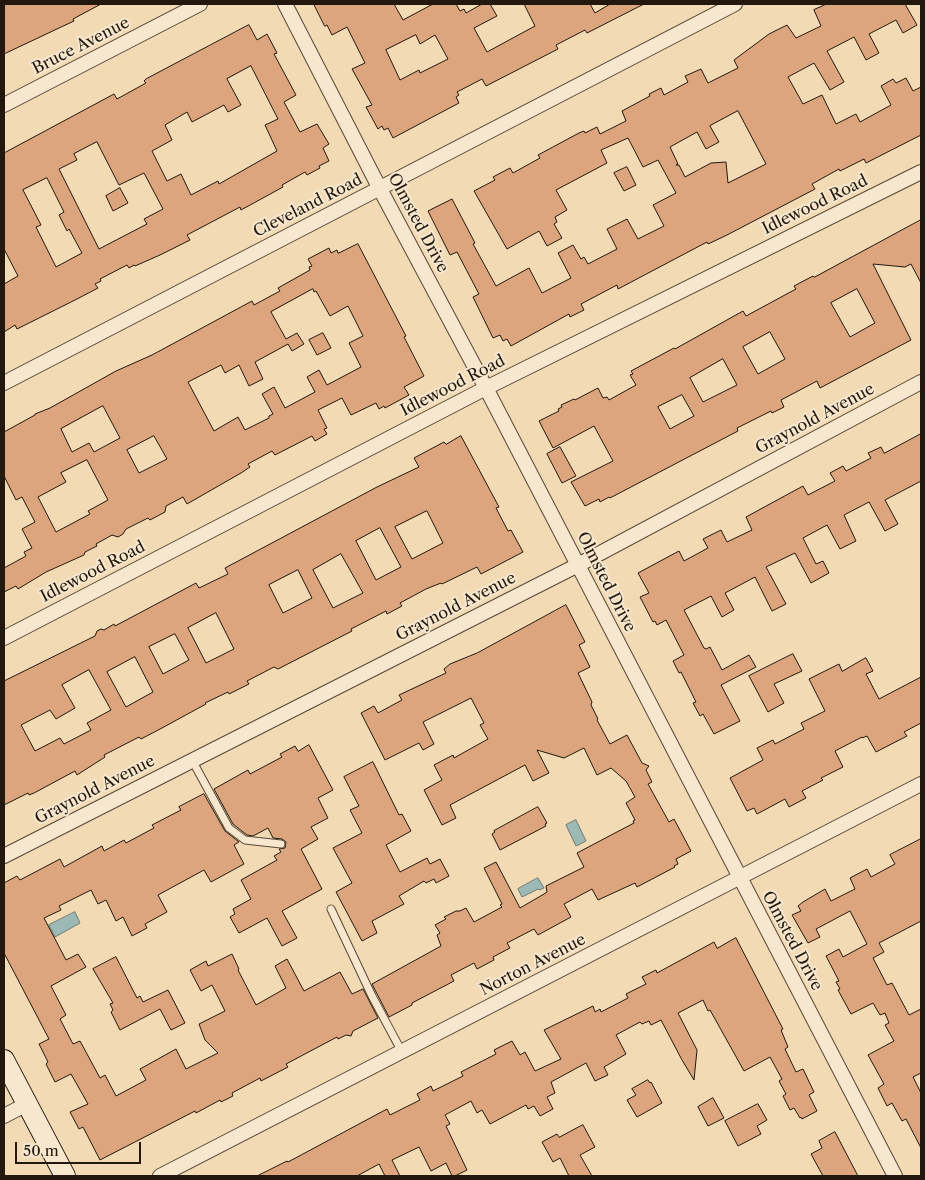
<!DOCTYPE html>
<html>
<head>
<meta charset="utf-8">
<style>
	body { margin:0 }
	#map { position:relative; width:925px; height:1180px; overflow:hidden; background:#f2dab4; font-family:"Libre Caslon Text",serif }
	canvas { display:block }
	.frame { position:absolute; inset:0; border:5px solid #22180d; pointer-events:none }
	.scale { position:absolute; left:15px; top:1142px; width:126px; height:22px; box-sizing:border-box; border:2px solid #22180d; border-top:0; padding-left:6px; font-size:15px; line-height:18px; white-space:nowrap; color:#22180d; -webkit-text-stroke:4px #f7e7ce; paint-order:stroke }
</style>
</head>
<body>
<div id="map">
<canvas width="925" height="1180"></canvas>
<div class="frame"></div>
<div class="scale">50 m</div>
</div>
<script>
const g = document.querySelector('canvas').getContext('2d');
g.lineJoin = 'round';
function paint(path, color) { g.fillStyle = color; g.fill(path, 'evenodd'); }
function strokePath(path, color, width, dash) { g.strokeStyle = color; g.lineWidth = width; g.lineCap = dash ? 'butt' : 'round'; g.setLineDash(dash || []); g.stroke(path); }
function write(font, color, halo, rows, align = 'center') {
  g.font = font + ' "Libre Caslon Text",serif'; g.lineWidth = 4; g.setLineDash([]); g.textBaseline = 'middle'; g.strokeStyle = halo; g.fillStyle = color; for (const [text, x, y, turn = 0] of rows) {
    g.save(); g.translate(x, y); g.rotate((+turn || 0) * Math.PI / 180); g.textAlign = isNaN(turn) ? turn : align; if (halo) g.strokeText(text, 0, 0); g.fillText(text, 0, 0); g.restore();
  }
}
const water = new Path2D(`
	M576 820 586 841 576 846 566 825Z
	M538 878 544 888 539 890 538 889 522 897 518 889Z
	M75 912 80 923 55 937 49 925Z`);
const building = new Path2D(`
	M4 4H101L73 19 74 21 59 28 4 54Z
	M314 4H394L403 20 433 4H456L460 11 464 9 466 13 482 4H490L497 16 474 28 487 52 535 26 524 4H590L595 13 610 4H644L587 33 585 30 556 45 558 49 486 86 482 79 457 92 459 95 456 97 459 103 393 138 388 128 384 130 382 126 378 129 366 107 372 105 352 69 365 63 347 27 332 35 327 25 325 26ZM416 35 420 44 435 35 448 59 420 73 419 70 400 80 386 50Z
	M827 4H905L917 25 903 33 896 20 869 34 879 53 866 60 854 37 827 51 844 82 830 90 814 63 788 77 803 104 822 95 836 124 856 114 860 122 891 105 881 86 893 79 896 83 906 78 913 91 921 87V135L866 163 864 159 840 171 839 169 812 184 815 189 727 235 708 244 707 242 618 289 617 285 581 304 584 310 570 317 569 314 511 346 507 339 503 341 500 335 493 338 473 297 479 294 457 252 450 255 428 211 452 199 475 243 473 244 496 286 529 268 542 293 571 278 558 253 573 245 581 259 584 257 588 264 617 249 607 229 627 219 638 239 664 226 653 205 676 193 658 160 643 167 628 138 601 150 607 163 556 190 567 210 555 217 557 222 554 224 562 238 547 246 539 231 507 249 474 191 495 180 493 177 510 168 513 173 540 158 538 155 579 133 584 131 585 133 597 127 600 134 626 121 622 111 650 96 649 94 661 88 664 95 688 82 685 76 701 69 708 83 738 68 734 60 769 34 787 25 796 38 821 26 814 10ZM738 111 766 164 728 183 726 162 711 163 685 177 679 165H676L678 164 670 147 697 132 706 149 719 142 710 126Z
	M249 25 257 40 267 34 277 53 274 54 296 95 284 102 300 132 317 124 329 144 323 148 329 161 319 166 320 168 307 175 305 172 282 185 283 187 241 210 240 207 187 235 190 240 160 255 135 266 134 265 129 268 127 265 100 279 101 281 95 284 98 288 77 299 17 329 15 325 4 332V284L18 276 4 249V153L114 94 117 99 146 83 144 81 146 79ZM251 66 278 119 265 125 277 151 219 184 218 181 191 195 181 174 167 181 152 151 172 140 165 125 187 112 192 122 224 105 228 112 241 105 227 79ZM97 142 119 185 144 173 163 209 144 219 147 224 99 249 59 169 77 160 74 154ZM47 178 64 212 59 215 67 231 69 229 82 253 56 267 36 227 41 225 23 190Z
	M627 167 636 185 624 191 614 173Z
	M120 188 128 203 113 211 106 196Z
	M921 220V283L911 264 905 267 873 264 911 340 820 388 817 381 781 400 784 407 772 413 771 411 737 428 738 431 610 498 609 497 600 502 599 499 585 506 571 482 613 461 594 426 553 448 539 421 559 411 558 409 562 407 561 405 574 399 575 400 598 388 603 398 607 397 609 400 636 385 630 375 633 374 631 371 674 348 675 349 743 311 746 316 796 289 794 286 813 276 814 277ZM857 289 875 323 850 337 831 303ZM770 332 785 359 758 374 743 347ZM723 359 737 385 703 402 690 378ZM682 395 694 416 670 429 658 407Z
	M358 244 406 336 404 337 424 376 404 387 409 395 385 408 384 406 379 409 376 403 351 415 342 398 318 410 327 428 324 429 327 434 315 441 312 436 275 455 272 451 248 464 250 467 241 473 187 504 183 497 166 506 165 512 150 520 148 518 126 529 123 534 118 537 112 535 96 544 97 546 85 552 84 555 46 572 18 589 16 586 4 592V568L26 556 24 552 32 548 22 529 35 522 22 497 16 500 4 476V432L35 415V414L50 408 116 371 152 355 252 301 254 305 280 291 278 288 310 270 309 267 312 266 308 259 329 248 331 253 337 250 338 253ZM313 289 314 292 316 291 330 316 348 306 363 336 349 343 361 367 327 385 319 370 307 377 315 392 285 408 274 387 262 394 273 414 269 416V418L245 430 238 417 214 431 188 382 221 365 225 373 239 365 249 386 263 379 255 362 288 344 292 351 304 344 297 333 286 339 271 312ZM103 406 120 438 94 452 89 443 72 452 61 429ZM154 436 167 459 139 473 127 450ZM87 460 108 500 88 511 90 514 56 532 38 497 66 482 61 473Z
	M323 333 331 348 317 355 309 340Z
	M921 434V481L885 500 898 524 885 531 869 502 844 515 856 541 840 549 827 525 803 538 816 564 823 561 829 573 811 583 795 553 766 567 786 604 772 611 755 577 725 593 734 610 722 617 711 596 684 610 704 648 706 649 710 647 722 670 749 655 756 667 721 685 740 721 714 734 703 714 700 716 693 703 696 702 681 672 679 673 673 661 684 655 666 620 657 625 655 621 653 622 640 597 649 593 638 573 679 551 684 561 708 548 703 539 721 530 727 542 752 530 746 517 803 486 808 495 835 481 830 473 843 466 846 471 871 458 868 453 881 447 884 453Z
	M461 436 499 507 496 508 508 531 511 530 523 552 481 574 477 567 442 584 441 583 426 589 400 603 402 606 387 614 386 611 351 629 352 631 278 669 274 667 247 681 249 684 229 694 228 692 205 703 206 704 162 728 141 739 139 737 104 755 105 757 77 775 75 771 34 793 29 795 28 793 4 805V681L95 636 97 631 101 629 104 630 114 624 115 626 196 583 199 588 228 574 225 568 377 487 419 467 414 458 444 442 446 444ZM427 511 443 543 412 559 395 527ZM380 528 401 567 376 580 356 541ZM341 554 363 593 333 608 313 570ZM298 570 312 598 283 613 269 585ZM216 613 234 649 206 663 188 628ZM175 634 189 660 163 674 149 647ZM135 657 153 692 126 707 107 672ZM89 670 111 710 87 723 91 730 64 744 60 738 35 751 21 725 50 710 56 719 75 708 62 685Z
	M560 447 576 476 562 483 547 454Z
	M566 605 585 642 579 645 590 667 578 673 592 702 591 705 598 719 597 720 610 744 627 735 642 763 649 766 646 770 652 782 648 784 669 822 674 819 691 851 676 859 678 864 674 866 675 867 637 887 635 883 598 900 592 889 564 904 571 917 538 935 534 929 507 943 510 948 493 957 494 960 477 969 474 963 451 975 454 981 412 1003V1005L389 1017 372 984 441 946 437 935 440 933 435 925 446 919 444 917 456 911H460L466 908 474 922 502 907 500 905 502 904 484 868 496 862 520 908 544 894 547 892 546 886 584 867 577 853 634 823 633 821 635 820 626 803 635 797 626 781 611 768 597 775 584 748 564 758 537 750 549 773 533 781 525 765 450 805 456 818 442 825 424 790 442 780 434 765 453 755 454 758 488 739 480 725 484 723 471 698 423 722 434 744 423 750 419 743 385 760 361 713 374 706 378 713 402 700 399 695 446 673 444 669 450 664 477 653Z
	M793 654 802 671 774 684 784 703 768 712 749 676Z
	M866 658 873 671 866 674 879 699 921 677V723L904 732 907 736 876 752 867 736 862 738V737L835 751 843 767 821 778 823 780 802 791 806 798 789 807 785 799 757 814 754 808 747 811 730 778 763 760 757 748 773 740 775 744 804 729 801 723 825 711 809 679 839 664 842 671Z
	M309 745 333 790 318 798 328 818 311 827 318 839 301 849 322 889 282 911 297 938 282 946 267 918 239 933 230 917 235 914 233 909 251 899 241 880 277 860 274 856 281 852 279 849 285 848 286 842 282 839 273 838 268 828 253 836 247 835 233 824 214 789 248 770 250 774 282 757 280 754 295 746 298 751Z
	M373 762 399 815 402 814 411 831 386 845 400 872 427 858 430 864 440 859 449 876 436 883 434 879 426 883 424 881 399 896 404 904 372 921 377 933 362 941 336 892 352 883 333 848 362 833 350 810 359 806 344 777Z
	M204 794 225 831 239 842 234 845 244 864 211 882 204 870 158 895 167 912 145 924 147 928 132 936 123 917 116 921 106 900 98 904 91 890 59 906 61 910 44 918 66 960 78 954 86 967 51 986 66 1015 60 1019 73 1044 80 1041 100 1078 105 1075 116 1096 146 1080 140 1069 176 1049 186 1069 218 1053 205 1040 199 1024 225 1011 212 985 201 991 190 970 206 961 208 966 232 954 239 969 238 970 256 1005 286 988 275 966 287 959 304 991 340 972 352 994 363 989 378 1018 353 1031 351 1036 346 1035 338 1039 337 1037 286 1064 288 1067 261 1081 260 1078 232 1093 233 1096 221 1102 220 1100 196 1113 195 1111 100 1160 83 1127 79 1129 70 1112 88 1104 71 1074 55 1082 46 1064 48 1062 39 1044 49 1039 4 953V883L17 876 20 880 60 859 64 867 102 846 104 851 124 840 126 843 154 828 152 825 181 810 179 807Z
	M538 807 547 823 545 824 546 826 500 850 492 834 495 832 494 831Z
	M921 839V921L879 943 884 952 873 958 887 985 892 983 909 1015 921 1009V1073L913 1077 921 1093V1148L906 1119 902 1121 892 1103 887 1106 878 1088 884 1084 868 1055 894 1041 885 1025 889 1023 885 1013 880 1015 873 1003 851 1014 838 990 840 989 836 982 839 981 826 956 839 949 843 957 867 944 850 911 816 929 820 937 808 943 792 915 801 911 798 906 803 902 825 889 831 901 855 889 850 878 867 869 871 877 895 864 890 855Z
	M736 938 783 1029 781 1030 788 1047 785 1049 796 1072 803 1069 814 1092 809 1095 817 1111 802 1119 801 1117 800 1118 794 1108 790 1110 783 1096 786 1094 779 1081 782 1079 770 1057 744 1071 710 1010 708 1011 703 1000 678 1013 697 1050 694 1080 682 1060 661 1020 651 1025 649 1021 642 1024 640 1022 616 1035 626 1054 604 1067 608 1075 595 1081 586 1063 551 1082 555 1093 547 1097 553 1109 540 1116 534 1106 528 1109 526 1105 490 1124 482 1110 477 1113 471 1101 445 1115 450 1124 446 1126 467 1170 455 1176H452L446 1163 431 1171 419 1147 392 1160 400 1176H385L379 1164 357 1176H257L287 1161 288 1162 387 1109 390 1115 420 1100 417 1094 431 1086 433 1091 463 1076 461 1072 496 1054 494 1050 512 1041 520 1055 525 1052 535 1071 561 1059 544 1030 593 1006 595 1012 600 1009 601 1012 628 998 626 994 646 984 642 977 656 970 657 973 714 942 717 948Z
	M116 957 137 998 140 996 143 1002 168 990 185 1023 171 1030 160 1009 120 1030 111 1012 113 1010 110 1004 113 1003 93 969Z
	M648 1080 650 1083 651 1082 662 1103 637 1117 627 1100 636 1095 632 1089Z
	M713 1098 724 1118 708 1126 698 1107Z
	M758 1104 767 1120 757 1126 761 1134 738 1146 725 1121Z
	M583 1125 595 1147 580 1155 592 1176H569L560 1158 553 1162 542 1142 557 1134 559 1137Z
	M835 1132 858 1176H823L811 1154 822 1148 819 1141Z`);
const lane = new Path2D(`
	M192 760 229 828 245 840 281 844
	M331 909 372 996 402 1052`);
const street = new Path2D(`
	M285 4 380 189 486 388 895 1176
	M4 105 200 4
	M4 383 735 4
	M4 638 486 388 921 172
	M4 856 578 565 921 382
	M4 1116 27 1104
	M160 1176 921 784`);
const secondary = new Path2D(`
	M4 1060 65 1176`);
const streetNames = [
	["Bruce Avenue",81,46,-27],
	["Idlewood Road",815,205,-26],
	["Cleveland Road",308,206,-27],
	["Olmsted Drive",418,223,62],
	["Idlewood Road",453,386,-27],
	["Graynold Avenue",815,419,-28],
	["Idlewood Road",93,572,-27],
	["Olmsted Drive",606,582,63],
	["Graynold Avenue",456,607,-27],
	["Graynold Avenue",95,790,-27],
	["Olmsted Drive",792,941,62],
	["Norton Avenue",533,965,-27]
];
paint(water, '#9db9b5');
strokePath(water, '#6c7972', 1);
paint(building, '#dda57d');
strokePath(building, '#22180d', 1);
strokePath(lane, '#564837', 9);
strokePath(street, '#564837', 16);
strokePath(secondary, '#22180d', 22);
strokePath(lane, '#f7e7ce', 7);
strokePath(street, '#f7e7ce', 14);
strokePath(secondary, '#f7e7ce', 20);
write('16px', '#22180d', '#f7e7ce', streetNames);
</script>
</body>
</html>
